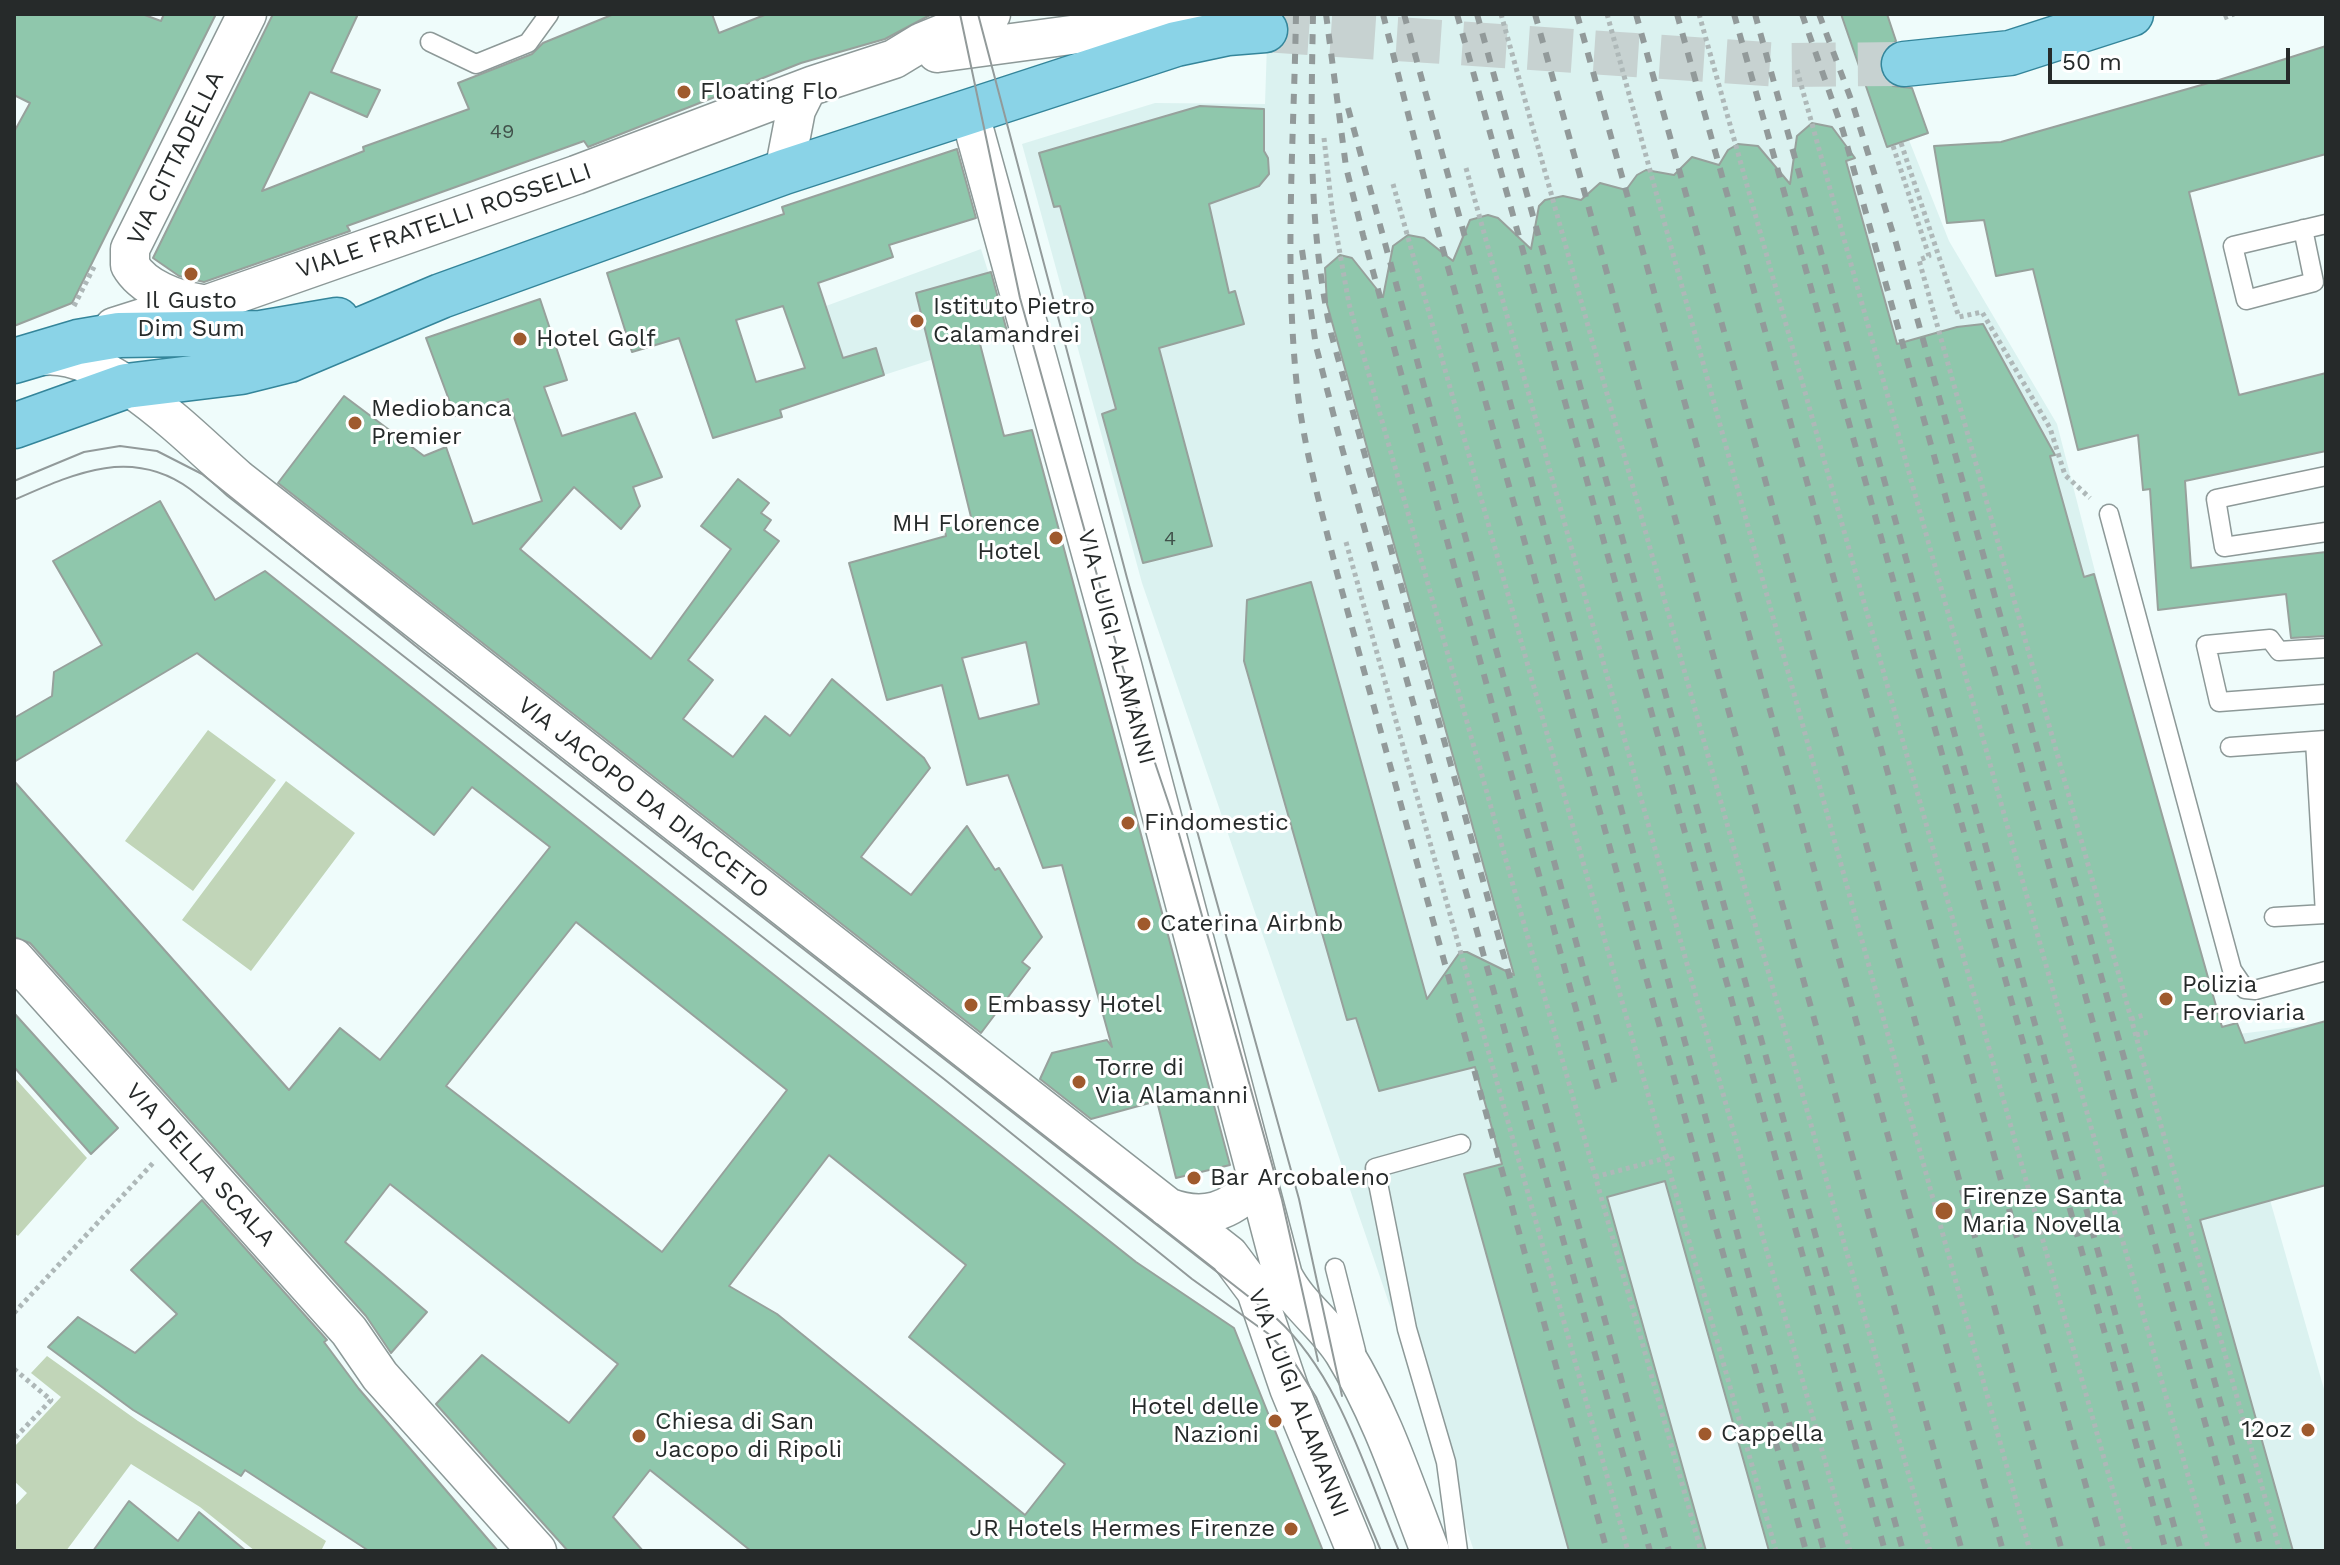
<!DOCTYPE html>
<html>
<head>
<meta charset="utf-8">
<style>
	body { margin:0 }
	#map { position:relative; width:2340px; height:1565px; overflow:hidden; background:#effcfb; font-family:"Work Sans",sans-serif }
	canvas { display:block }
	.frame { position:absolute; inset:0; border:16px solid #262a2a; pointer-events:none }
	.scale { position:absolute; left:2048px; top:48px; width:242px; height:36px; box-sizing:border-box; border:4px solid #262a2a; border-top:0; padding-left:10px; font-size:24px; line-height:28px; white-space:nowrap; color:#262a2a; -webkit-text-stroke:6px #fff; paint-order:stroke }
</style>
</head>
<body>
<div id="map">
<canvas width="2340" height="1565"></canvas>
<div class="frame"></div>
<div class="scale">50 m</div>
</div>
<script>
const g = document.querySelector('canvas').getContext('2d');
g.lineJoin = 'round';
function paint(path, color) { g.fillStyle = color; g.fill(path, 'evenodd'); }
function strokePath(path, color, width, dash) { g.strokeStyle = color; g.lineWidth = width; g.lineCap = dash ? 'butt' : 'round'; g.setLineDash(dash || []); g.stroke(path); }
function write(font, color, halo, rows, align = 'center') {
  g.font = font + ' "Work Sans",sans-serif'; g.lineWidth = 6; g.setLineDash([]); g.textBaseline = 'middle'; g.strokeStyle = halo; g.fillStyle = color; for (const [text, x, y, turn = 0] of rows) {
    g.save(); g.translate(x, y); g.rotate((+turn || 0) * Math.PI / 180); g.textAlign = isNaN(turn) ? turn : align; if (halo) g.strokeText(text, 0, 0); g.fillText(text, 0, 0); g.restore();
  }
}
const built = new Path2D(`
	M1268 14H1859L1949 241 2057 424 2215 1037 2326 1023 2270 1200 2326 1396V1551H1474L1142 583 1022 144 1155 103 1265 104Z
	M981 249 1008 335 853 385 826 306Z`);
const green = new Path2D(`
	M208 730 276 780 193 891 125 841Z
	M286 781 355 833 251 971 182 920Z
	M14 1077 87 1158 18 1236 14 1233Z
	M47 1356 138 1421 326 1541 321 1551H255L200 1507 131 1464 66 1551H14V1507L27 1493 14 1481V1447L61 1397 31 1373Z`);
const building = new Path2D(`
	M14 14H142L161 21 164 14H216L72 303 14 326V132L30 103 14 95Z
	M273 14H358L331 72 380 90 367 117 310 92 262 191 364 151 363 147 469 109 458 83 532 54 543 43 614 14H712L719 33 767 14H932L885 39 801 63 588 147 584 141 347 226 350 231 204 282 179 276 153 258Z
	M1841 14H1887L1896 41 1882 53 1879 67 1883 78 1893 86 1912 88 1928 133 1887 147Z
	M2326 46V154L2189 192 2239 395 2326 373V451L2185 481 2191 568 2326 552V636L2291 638 2286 594 2158 610 2150 489 2143 490 2138 435 2078 450 2033 269 1996 276 1984 220 1947 223 1934 146 2001 142 2219 80Z
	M1200 106 1264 109V151L1268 158 1269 174 1259 186 1209 204 1229 293 1235 291 1244 324 1159 348 1212 546 1143 563 1102 414 1116 409 1060 206 1054 207 1039 153Z
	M1812 123 1832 127 1855 158 1846 161 1897 344 1957 327 1983 324 2055 455 2050 456 2084 577 2094 574 2222 1027 2237 1023 2245 1043 2326 1021V1185L2200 1220 2293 1551H1769L1665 1181 1607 1197 1706 1551H1569L1464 1174 1502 1164 1475 1067 1379 1091 1356 1018 1347 1020 1244 661 1247 600 1311 582 1427 999 1460 952H1467L1514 975 1327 304 1325 268 1340 255 1352 258 1383 297 1393 246 1408 235 1424 238 1453 261 1470 220 1488 215 1498 218 1531 249 1539 206 1545 200 1563 196 1581 200 1600 183 1626 190 1637 175 1646 170 1674 175 1692 157 1719 165 1728 150 1738 144 1758 146 1790 184 1797 136Z
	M957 149 976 218 889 245 893 257 818 283 843 358 876 348 884 375 780 410 782 417 713 438 679 338 632 352 607 273 784 214 782 207ZM783 306 805 368 756 382 736 320Z
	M991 272 1008 335 980 344 1004 436 1032 430 1230 1165 1176 1178 1157 1101 1091 1119 1040 1079 1052 1053 1107 1040 1112 1047 1062 865 1043 868 1008 775 967 785 942 685 887 700 849 563 946 536 944 527 972 521 916 293ZM1026 642 1039 704 979 719 962 658Z
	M540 299 567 380 544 387 562 436 635 413 662 477 633 487 640 506 621 529 574 487 520 549 651 659 731 549 701 526 738 479 769 503 761 513 771 520 764 530 779 541 688 660 713 680 683 719 733 757 765 716 790 736 832 679 924 758 930 768 861 857 911 895 967 826 995 870 999 868 1042 937 1022 962 1030 968 981 1033 278 483 344 396 424 456 446 447 473 524 542 501 508 399 455 416 426 338Z
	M160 501 215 600 265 571 1136 1262 1234 1328 1323 1551H751L650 1470 613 1517 643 1551H568L436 1404 482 1355 569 1423 618 1364 390 1184 345 1242 427 1312 391 1353 366 1316 30 943 14 937V781L289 1090 340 1028 380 1060 550 847 472 787 434 835 197 653 14 762V718L52 696 54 672 102 645 53 561ZM576 922 787 1090 662 1252 446 1086ZM829 1155 966 1265 909 1337 1065 1464 1025 1515 777 1314 729 1286Z
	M14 1013 118 1128 91 1154 14 1067Z
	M202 1200 327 1340 324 1342 359 1389 498 1551H369L245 1470 241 1476 133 1410 48 1347 78 1317 135 1353 177 1314 131 1270Z
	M129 1501 178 1541 199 1512 246 1551H93Z`);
const primaryTunnel = new Path2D(`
	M1265 30 1781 65 1904 64`);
const path = new Path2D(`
	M1501 14 1930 1551
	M1607 14 2030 1551
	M1699 14 2130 1551
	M2224 18 2234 14
	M1797 70 2209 1551
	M1324 138 1332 209 1349 304 1701 1551
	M1901 143 1959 317 1982 312 2050 428 2065 475 2090 498
	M1893 146 1929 256 1919 260 2280 1551
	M1466 168 1850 1551
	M1393 184 1776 1551
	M74 306 95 265
	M1346 542 1628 1551
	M2131 1019 2144 1015
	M2136 1035 2149 1032
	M1665 1157 1671 1155 1673 1161
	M1595 1177 1666 1158
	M14 1313 153 1163
	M14 1369 51 1400 14 1439`);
const lane = new Path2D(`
	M430 42 476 64 528 43 549 14
	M2303 229 2314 282 2246 300 2233 246 2326 224
	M2326 476 2216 499 2224 547 2326 532
	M2109 514 2232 970 2245 989 2255 990 2326 971
	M2326 648 2279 651 2270 639 2206 645 2219 702 2326 694
	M2230 747 2326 740
	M2274 917 2325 914 2315 741
	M1335 1268 1356 1351
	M1458 1551 1446 1462 1407 1329 1375 1168 1461 1144`);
const street = new Path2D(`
	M937 53 1138 26 1213 27
	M969 111 1122 665 1283 1276C1298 1306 1327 1325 1344 1353 1382 1415 1404 1484 1430 1551
	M784 172 796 110 807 88
	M202 304C176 300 143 288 130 265V249L247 14
	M114 327 155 314 208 304 576 175 814 85 894 59 922 42 991 14
	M42 356C106 348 192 439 239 480L1229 1255 1256 1291 1289 1388 1356 1551
	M14 958 349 1331 380 1376 537 1551
	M1167 1207C1204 1221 1229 1212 1257 1184`);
const primary = new Path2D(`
	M1904 64 2010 53 2131 14
	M14 361 78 342 119 335 261 333 337 320
	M14 426 126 386 241 372 289 360 441 296 784 172 1176 44 1228 33 1265 30`);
const tram = new Path2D(`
	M960 14 1020 298 1122 665 1179 834 1282 1200 1318 1361
	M978 14 1127 578 1299 1199 1342 1396
	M14 481 84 452 120 446 157 451 202 474 423 652 1276 1318C1340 1376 1366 1473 1399 1551
	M14 500C73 474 131 446 190 489L944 1079 1192 1279 1270 1335 1294 1362 1316 1397 1381 1551`);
const rail = new Path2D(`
	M1296 14C1294 138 1284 264 1297 387 1304 450 1322 512 1337 573L1607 1551
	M1313 14C1311 122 1308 227 1331 333L1669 1551
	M1326 14 1346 167 1363 235 1599 1093
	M1383 14 1434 217 1806 1551
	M1404 14 1824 1551
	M1457 14 1885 1551
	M1477 14 1903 1551
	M1535 14 1962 1551
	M1577 14 2003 1551
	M1636 14 2062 1551
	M1677 14 2104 1551
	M1734 14 2166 1551
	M1755 14 2181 1551
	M1802 14 1843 131 2241 1551
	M1819 14 1852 102 1896 243 2262 1551
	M1348 108 1616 1088
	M1302 250 1316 346 1342 448 1650 1551`);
const markers = [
	[684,92,8,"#9f5a2d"],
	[191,274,8,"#9f5a2d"],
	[917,321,8,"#9f5a2d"],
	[520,339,8,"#9f5a2d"],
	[355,423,8,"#9f5a2d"],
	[1056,538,8,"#9f5a2d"],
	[1128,823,8,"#9f5a2d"],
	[1144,924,8,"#9f5a2d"],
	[2166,999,8,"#9f5a2d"],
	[971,1005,8,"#9f5a2d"],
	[1079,1082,8,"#9f5a2d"],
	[1194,1178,8,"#9f5a2d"],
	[1944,1211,10,"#9f5a2d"],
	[1275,1421,8,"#9f5a2d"],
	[2308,1430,8,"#9f5a2d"],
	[1705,1434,8,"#9f5a2d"],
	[639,1436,8,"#9f5a2d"],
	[1291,1529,8,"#9f5a2d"]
];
const numberNames = [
	["49",502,132],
	["4",1170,539]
];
const poiNames = [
	["Floating Flo",700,92],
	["Il Gusto",191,301,"center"],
	["Dim Sum",191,329,"center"],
	["Istituto Pietro",933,307],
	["Calamandrei",933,335],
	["Hotel Golf",536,339],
	["Mediobanca",371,409],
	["Premier",371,437],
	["MH Florence",1040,524,"right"],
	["Hotel",1040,552,"right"],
	["Findomestic",1144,823],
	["Caterina Airbnb",1160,924],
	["Polizia",2182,985],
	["Ferroviaria",2182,1013],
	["Embassy Hotel",987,1005],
	["Torre di",1095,1068],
	["Via Alamanni",1095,1096],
	["Bar Arcobaleno",1210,1178],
	["Firenze Santa",1962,1197],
	["Maria Novella",1962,1225],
	["Hotel delle",1259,1407,"right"],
	["Nazioni",1259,1435,"right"],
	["Chiesa di San",655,1422],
	["Jacopo di Ripoli",655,1450],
	["12oz",2292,1430,"right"],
	["Cappella",1721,1434],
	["JR Hotels Hermes Firenze",1275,1529,"right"]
];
const streetNames = [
	["VIA CITTADELLA",176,158,-64],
	["VIALE FRATELLI ROSSELLI",444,221,-19],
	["VIA LUIGI ALAMANNI",1116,647,75],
	["VIA JACOPO DA DIACCETO",643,798,38],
	["VIA DELLA SCALA",200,1165,48],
	["VIA LUIGI ALAMANNI",1298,1403,69]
];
paint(built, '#dbf2f0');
paint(green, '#c1d5b8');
paint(building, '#8fc7ac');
strokePath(building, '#97a19c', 2);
strokePath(primaryTunnel, '#c7d2d1', 44, [44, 22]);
strokePath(lane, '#8d9998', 21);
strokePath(street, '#8d9998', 41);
strokePath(primary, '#34859a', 47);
strokePath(path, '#aeb8b8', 5, [4, 4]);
strokePath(lane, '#fff', 18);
strokePath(street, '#fff', 38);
strokePath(primary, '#8ad3e7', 44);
strokePath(tram, '#929a9a', 2);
strokePath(rail, '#929a9a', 6, [10, 10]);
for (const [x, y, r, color] of markers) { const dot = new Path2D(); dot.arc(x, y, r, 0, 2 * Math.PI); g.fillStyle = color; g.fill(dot); strokePath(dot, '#fff', 3); }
write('20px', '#40514a', null, numberNames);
write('24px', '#262a2a', '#fff', poiNames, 'left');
write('24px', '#262a2a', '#fff', streetNames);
</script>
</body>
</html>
